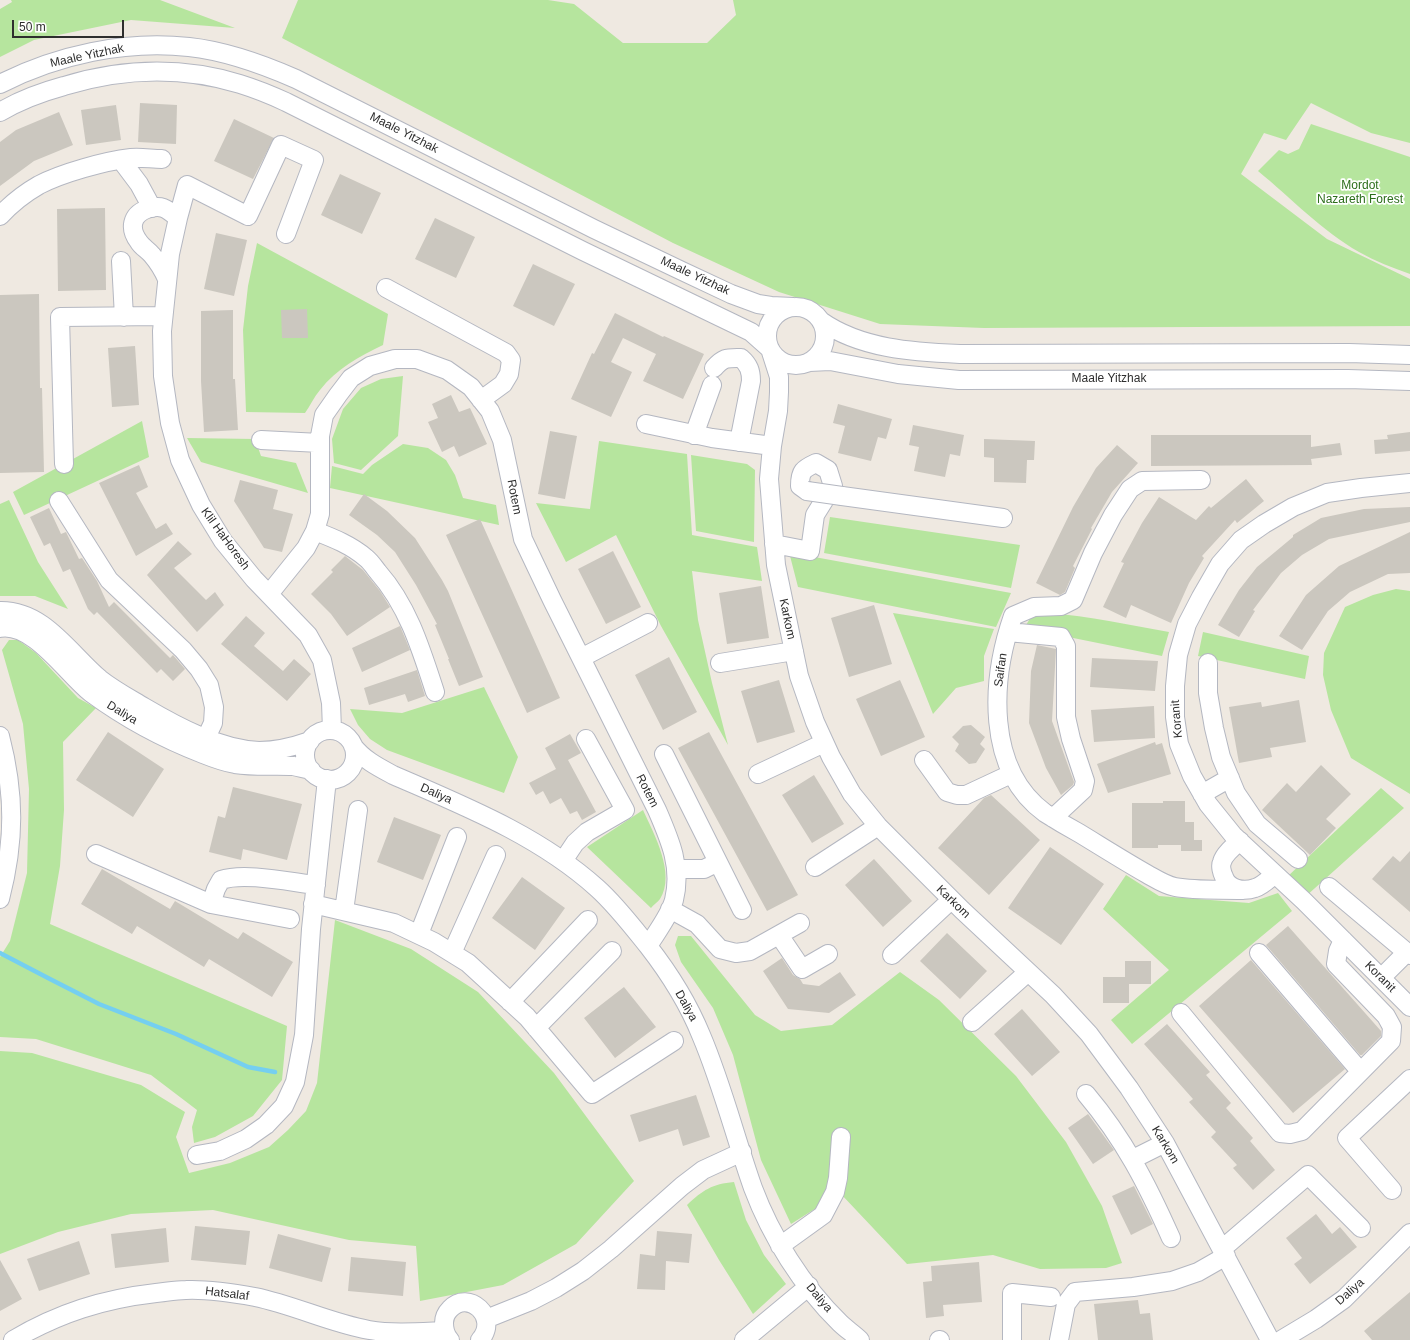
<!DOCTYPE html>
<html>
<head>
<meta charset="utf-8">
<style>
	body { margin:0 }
	#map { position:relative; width:1410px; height:1340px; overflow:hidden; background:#efe9e1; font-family:Arial,sans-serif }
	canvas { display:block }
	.scale { position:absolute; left:12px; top:20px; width:112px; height:18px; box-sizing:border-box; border:2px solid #2e2e2e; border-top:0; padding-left:5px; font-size:12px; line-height:14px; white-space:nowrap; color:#2e2e2e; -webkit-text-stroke:3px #fff; paint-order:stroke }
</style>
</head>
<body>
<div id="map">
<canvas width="1410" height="1340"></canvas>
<div class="scale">50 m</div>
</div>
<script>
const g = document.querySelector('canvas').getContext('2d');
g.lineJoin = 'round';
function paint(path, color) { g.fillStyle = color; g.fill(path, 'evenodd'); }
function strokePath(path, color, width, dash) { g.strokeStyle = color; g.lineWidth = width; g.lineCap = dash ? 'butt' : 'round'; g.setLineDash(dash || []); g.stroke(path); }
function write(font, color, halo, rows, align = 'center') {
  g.font = font + ' Arial,sans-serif'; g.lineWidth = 3.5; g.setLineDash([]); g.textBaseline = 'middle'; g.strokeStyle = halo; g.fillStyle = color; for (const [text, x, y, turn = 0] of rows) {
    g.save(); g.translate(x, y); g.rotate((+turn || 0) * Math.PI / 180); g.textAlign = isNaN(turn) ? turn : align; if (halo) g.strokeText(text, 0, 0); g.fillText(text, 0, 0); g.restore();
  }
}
const green = new Path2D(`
	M11 0H160L235 28 131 20 34 40 0 57V9L12 2Z
	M298 0H548L574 4 623 43H707L736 15 733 0H1410V143L1371 133 1311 103 1286 140 1264 133 1241 174 1327 239 1410 279V326L984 328 880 324 779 292 673 243 282 38Z
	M1311 124 1410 157V274C1393 268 1375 261 1359 252 1322 231 1291 198 1258 171L1279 150 1288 154 1299 149Z
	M257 243 388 314 383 345C360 356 336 369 320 390 314 397 310 406 305 413L246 412 243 330 248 286Z
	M403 376 398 436 361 470 334 463 332 439 343 409 361 388 381 379Z
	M142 421 149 457 24 515 13 492Z
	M187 438 255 439 261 456 296 463 308 493 201 462Z
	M599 441 687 454 692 535 757 547 762 581 692 571 698 620 712 683 728 745 661 626 616 535 566 562 536 503 590 509Z
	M403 444 428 448 446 460 455 475 463 498 496 505 499 525 330 488 332 466 363 474 372 465Z
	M691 455 747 464 755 470 754 542 696 531Z
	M9 500 38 562 68 609 35 596H0V504Z
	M830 517 1020 545 1011 588 824 553Z
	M789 552 798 554 1011 593 996 627 798 587Z
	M1396 589 1410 591V794L1351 758 1331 710 1323 675 1324 653 1345 607 1373 595Z
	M893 613 994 629 984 656V681L956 688 933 714Z
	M1049 613C1089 616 1129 625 1169 632L1162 656 1024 628 1033 614Z
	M1203 632 1309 656 1305 679 1198 656Z
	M9 640H18L36 653 78 698 96 708 63 742 64 810 60 866 50 924 287 1026 282 1080 253 1116 215 1137 194 1143 192 1127 197 1110 151 1075 36 1039 0 1037V957L10 941 27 873 29 789 23 724 2 650Z
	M484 687 518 757 504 793 387 750 370 739 358 725 350 709 402 713Z
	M1381 788 1404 808 1305 897 1286 878Z
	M643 810C654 834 676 874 660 899 658 902 653 905 651 908L587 847Z
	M1126 875 1159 896 1249 903 1278 893 1292 911 1132 1044 1111 1020 1169 970 1103 909Z
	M335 920 411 949 478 992 554 1073 634 1181 576 1244 503 1285 420 1301 416 1246 349 1240 213 1210 131 1214 58 1232 0 1254V1051L32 1053 141 1085 185 1112 176 1137 189 1173 230 1163 269 1147 288 1130 306 1111 317 1083Z
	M678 936H691L755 1015 781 1031 832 1025 900 972 939 1000 1016 1076 1066 1142 1102 1206 1122 1263 1106 1268 1040 1269 993 1255 907 1264 840 1193 791 1224 761 1160 733 1055 713 1008 681 962 675 945Z
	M734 1182 746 1220 764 1255 786 1284 753 1314 719 1260 687 1205C703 1190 712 1184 734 1182Z`);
const stream = new Path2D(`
	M0 953 48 978 99 1004 176 1034 248 1067 275 1072`);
const building = new Path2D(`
	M140 103 177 105 176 144 138 142Z
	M116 105 121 140 86 145 81 110Z
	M59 112 73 145 34 161 0 186V142L16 130Z
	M234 119 274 138 253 179 214 161Z
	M340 174 381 193 362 234 321 215Z
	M105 208 106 290 58 291 57 209Z
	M435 218 475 237 456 278 415 259Z
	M216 233 247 240 234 296 204 289Z
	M533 264 575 284 554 326 513 306Z
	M39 294 40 388H42L44 472 0 473V295Z
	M307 309 308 338H282L281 310Z
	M233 310V379H235L238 430 204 432 201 381V311Z
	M615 313 663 337 664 336 704 354 683 399 643 381 656 354 623 338 611 362 632 372 611 417 571 399 592 353 594 354Z
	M135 346 139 405 112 407 108 348Z
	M451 395 459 412 470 408 487 444 459 457 454 446 442 452 428 422 438 418 432 404Z
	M838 404 892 419 886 439 878 437 871 461 838 453 845 426 833 423Z
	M913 425 964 435 960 456 950 454 945 477 914 471 919 447 909 445Z
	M550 431 577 436 565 499 538 494Z
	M1410 432V451L1375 454 1374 440 1388 439 1387 435Z
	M1151 435H1311V447L1340 443 1342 455 1311 459 1312 465 1151 466Z
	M984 439 1035 441 1034 460H1027L1026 483 994 482V458L984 457Z
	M1117 445 1138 463 1112 492 1091 528 1092 529 1073 566 1075 568 1065 592 1060 595 1036 583 1073 507 1096 468Z
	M139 465 148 487 136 493 156 529 166 523 173 534 136 556 99 483Z
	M1246 479 1264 501 1237 523 1235 520 1202 556 1204 558 1189 583 1171 623 1131 605 1126 618 1103 607 1124 563 1121 562 1142 523 1159 497 1196 520 1209 506 1211 508Z
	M240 480 278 490 273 509 293 514 282 552 264 548 234 501Z
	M364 494 387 511 415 538 442 580 448 591 483 677 459 686 448 659H449L435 625 437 624 416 585 395 552 377 535 349 515Z
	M1410 507V522L1329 539 1302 555 1281 573 1253 610 1255 611 1239 637 1218 625 1239 590 1257 567 1293 537V535L1321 518 1364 509Z
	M49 508 61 534 66 532 79 559 82 558 97 581 109 607 114 602 170 658 173 655 185 669 173 681 161 669 157 673 97 612 94 615 88 609 70 569 63 572 50 543 44 546 30 517Z
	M480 519 560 698 527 713 446 535Z
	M1410 532V573L1388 574 1350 592 1328 611 1302 650 1279 636 1306 595 1339 566Z
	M178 541 192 554 174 568 206 600 215 592 224 605 197 632 147 575Z
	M613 551 641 607 606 624 578 569Z
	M345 556 363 570 380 591 390 607 347 636 331 614 311 594 333 572 331 570Z
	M761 586 769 638 727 644 719 593Z
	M874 605 892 664 849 677 831 618Z
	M246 616 265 633 254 646 283 671 294 659 311 674 287 701 221 644Z
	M400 626 410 650 362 672 352 648Z
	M1037 645 1056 649 1052 721 1074 782 1073 785 1061 795 1046 768 1029 723 1031 671Z
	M669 657 697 712 663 730 635 675Z
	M1092 658 1158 661 1155 691 1090 687Z
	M417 670 425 696 408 702 405 694 369 705 364 688Z
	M779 680 795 732 757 743 741 691Z
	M900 680 925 737 881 756 856 699Z
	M1299 700 1306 742 1270 748 1272 757 1239 763 1229 707 1261 702 1262 707Z
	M1154 706 1155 738 1094 742 1091 710Z
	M971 725 985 737 980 744 985 749 976 763 969 764 955 751 959 744 952 737 963 726Z
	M108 732 164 769 133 817 76 780Z
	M709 732 798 895 767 911 678 748Z
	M570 734 581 753 568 760 596 812 582 820 577 811 570 814 561 798 550 804 543 791 536 795 529 783 556 769 545 748Z
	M1155 742 1156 745 1162 743 1171 774 1108 793 1097 764Z
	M1321 765 1351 794 1326 819 1336 828 1310 855 1262 810 1287 783 1296 792Z
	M814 775 844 824 812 843 782 795Z
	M233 787 302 804 287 860 243 849 241 860 209 852 218 816 225 818Z
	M991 795 1040 840 989 895 938 848 984 798Z
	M1163 801H1185V822H1194V840H1202V851H1181V845H1158V848H1132V803H1163Z
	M394 817 441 835 423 880 377 862Z
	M1050 847 1104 884 1061 945 1008 908Z
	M1410 851V912L1372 879 1393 856 1400 862Z
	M874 859 912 901 883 927 845 885Z
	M102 869 170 909 175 901 238 939 243 932 293 962 272 997 209 959 204 967 137 926 132 934 81 904Z
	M522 877 565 908 535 950 492 918Z
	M1288 926 1381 1031V1036L1362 1055H1360L1266 945Z
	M947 933 987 971 960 999 920 961Z
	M782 958 793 975 800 979 803 984 819 986 840 972 856 995 829 1013 788 1009 763 971Z
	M1251 960 1345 1069 1293 1113 1199 1006Z
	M1125 961H1151V984H1129V1003H1103V977H1125Z
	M624 987 656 1027 615 1058 584 1018Z
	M1022 1009 1060 1052 1032 1076 994 1034Z
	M1167 1024 1210 1072 1206 1075 1231 1103 1226 1108 1253 1138 1250 1141 1275 1170 1253 1190 1233 1168 1237 1165 1211 1137 1216 1132 1189 1102 1193 1099 1144 1044Z
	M696 1095 710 1137 683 1146 678 1129 639 1142 630 1115Z
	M1088 1114 1114 1150 1093 1164 1068 1128Z
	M1134 1186 1153 1224 1131 1235 1112 1196Z
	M1316 1214 1332 1234 1340 1227 1357 1247 1310 1284 1294 1264 1302 1258 1286 1238Z
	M195 1226 250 1231 246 1265 191 1260Z
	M166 1228 169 1262 115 1268 111 1234Z
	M657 1231 692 1234 689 1263 666 1261 665 1290 637 1289 640 1254 655 1256Z
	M278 1234 331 1248 322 1282 269 1268Z
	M79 1241 90 1274 39 1291 27 1259Z
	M351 1257 406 1262 403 1296 348 1291Z
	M0 1260 22 1299 0 1311Z
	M979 1262 982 1302 943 1305 944 1316 926 1318 923 1282 932 1281 931 1266Z
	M1410 1292V1340H1372L1364 1331Z
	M1138 1300 1140 1314 1150 1313 1153 1340H1098L1094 1304Z`);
const minor = new Path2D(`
	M0 84C57 55 125 40 189 47 226 51 262 64 296 79L594 229 682 271 731 294 758 304 771 306 793 307
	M0 112C20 100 42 92 64 86 123 68 181 66 240 84 256 89 271 95 286 102L583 251 751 332 769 348
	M121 160 139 184 152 208
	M0 216C11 204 25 193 39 185 62 173 105 161 131 158 141 157 152 159 162 159
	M286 234 314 160 281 145 248 216 187 185 178 218 170 254 162 331 163 376 170 423 180 460 201 505 223 541 254 579 308 635 322 660 331 703 332 730
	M121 261 124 317
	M167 279C163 270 158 262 152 255 148 250 142 247 139 242 129 229 131 215 147 209 162 204 167 209 178 218
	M386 288 506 353 511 360 509 374 503 384 481 400
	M767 336a29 29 0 1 1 58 0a29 29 0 1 1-58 0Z
	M821 321C861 349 913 352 960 354L1349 353 1410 355
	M771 352 779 377V392L778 411 772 446 769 479 776 565 799 676 815 722 831 757 852 794 878 826 962 910 1053 995 1089 1034 1129 1088 1165 1143 1270 1340
	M809 362 830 361 898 374 959 380 1348 379 1410 381
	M714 368C724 357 727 358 741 358 749 365 751 371 751 381L739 442
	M646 424 712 438 772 446
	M694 435 712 385
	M261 440 320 443
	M64 464 60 317 163 316
	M1201 480 1142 481 1130 489 1113 515 1093 553 1073 600 1061 606 1034 607 1013 616C991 679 985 769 1045 813 1056 820 1068 827 1079 833 1102 847 1124 861 1147 874 1156 879 1165 885 1175 887 1197 891 1221 889 1243 890
	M1410 483 1361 488 1327 493 1293 507 1264 524 1241 540 1220 564 1201 597 1187 624 1178 655 1175 686V717L1179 744 1192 776 1208 804 1233 835 1304 901 1410 1007
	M842 496 1003 518
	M59 501 109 580 183 650 199 669 209 685 214 707 213 723 206 738
	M315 531C333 538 351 545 366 558 371 562 374 567 378 572 408 606 421 649 435 692
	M774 544 810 551 815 515 833 486 828 470 816 463C803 469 800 471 800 486L807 491
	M269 594 306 548 315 531 320 514V436L324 415 338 395 351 378 370 366 395 359H417L447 370 471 387 490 411 502 440 523 539 552 600 657 810C670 840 682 867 674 900 670 915 656 933 648 946
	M0 611C44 610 70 654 100 679 114 690 129 698 144 707 178 727 219 749 259 751 277 751 293 747 310 741
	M0 628C33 622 67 674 91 693 125 718 164 739 203 754 213 758 224 762 235 764 255 767 274 765 293 766 299 767 305 769 311 770
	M1008 632 1061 637 1066 646V717L1071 739 1085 781 1083 790 1053 818
	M581 658 648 623
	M720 663 794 651
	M1208 663V693L1214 728 1221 757 1236 793 1257 824 1298 859
	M305 755a25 25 0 1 1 50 0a25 25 0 1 1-50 0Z
	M0 736C15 794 15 841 0 899
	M353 746C364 760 378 767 393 775 464 806 538 835 597 888 616 905 632 926 648 946 669 973 688 1003 701 1035 722 1084 735 1137 753 1188 771 1236 802 1286 840 1323 846 1329 854 1334 860 1340
	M664 754 742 910
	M924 760 947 792 957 795H966L1011 774
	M758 774 824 743
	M1202 794 1230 778
	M1240 841C1234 846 1224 854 1222 862 1220 866 1222 873 1224 877 1228 889 1243 892 1255 888 1262 886 1269 879 1275 874
	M96 854 211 904 290 919
	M563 861 575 843 587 832 625 810 586 739
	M815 867 878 826
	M676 869H704L718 862
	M1329 887 1410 955
	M211 904 216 889 221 880C244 872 290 882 316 885
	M313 904 394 923 434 942 468 963 527 1017 592 1094 674 1041
	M670 909 697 924 720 949 736 953 750 951 800 923
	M344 911 358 810
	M419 934 457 837
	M779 935 802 969 828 954
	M452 953 496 855
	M1259 953 1360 1071
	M892 955 951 900
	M1381 978 1407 952
	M510 1002 588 920
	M1181 1013 1280 1133 1290 1134 1302 1131 1391 1041 1392 1027 1386 1016 1336 964 1338 951 1343 940
	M972 1022 1028 972
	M536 1028 612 951
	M1086 1094C1124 1139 1147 1184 1171 1238
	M197 1155 220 1151 246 1139 266 1125 284 1106 295 1082 304 1035 311 929 327 779
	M1133 1159 1165 1143
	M1392 1190 1347 1138 1410 1079
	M780 1246 823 1215 835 1192 838 1178 841 1137
	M1222 1249 1308 1175 1361 1228
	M486 1319 531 1301 556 1288 583 1271 611 1249 682 1186 703 1170 742 1152
	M13 1340C59 1313 103 1299 156 1293 166 1292 176 1290 186 1290 209 1289 233 1293 255 1297 294 1305 330 1323 369 1330 393 1334 419 1332 444 1331
	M450 1340C445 1335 444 1330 444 1323 444 1318 446 1313 450 1309 468 1289 500 1317 480 1340
	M744 1340 809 1286
	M939 1340H940
	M1012 1340V1293L1051 1297
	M1059 1340 1066 1304 1075 1292 1133 1287 1172 1281 1198 1272 1226 1256
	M1281 1340 1316 1319 1344 1299 1410 1233`);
const minorBridge = new Path2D(`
	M807 491 842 496`);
const streetNames = [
	["Maale Yitzhak",87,56,-12],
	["Maale Yitzhak",404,133,27],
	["Maale Yitzhak",695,276,25],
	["Maale Yitzhak",1109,379],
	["Rotem",514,497,79],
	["Klil HaHoresh",225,539,54],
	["Karkom",787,619,78],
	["Saifan",1001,670,-82],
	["Daliya",122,713,31],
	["Koranit",1177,719,-95],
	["Rotem",647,791,63],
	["Daliya",436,794,24],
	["Karkom",953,902,44],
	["Koranit",1380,977,45],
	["Daliya",686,1006,61],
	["Karkom",1165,1145,59],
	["Daliya",1350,1292,-42],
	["Hatsalaf",227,1294,7],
	["Daliya",819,1298,50]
];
const parkNames = [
	["Mordot",1360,186],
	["Nazareth Forest",1360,200]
];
paint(green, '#b6e59e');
strokePath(stream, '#75cff0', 4.5);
paint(building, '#cbc7bf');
strokePath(minor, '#b4b7c1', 20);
strokePath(minor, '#fff', 18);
strokePath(minorBridge, '#b4b7c1', 20, []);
strokePath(minorBridge, '#fff', 18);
write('12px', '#2e2e2e', '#fff', streetNames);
write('12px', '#2c6e1b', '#fff', parkNames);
</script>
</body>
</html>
